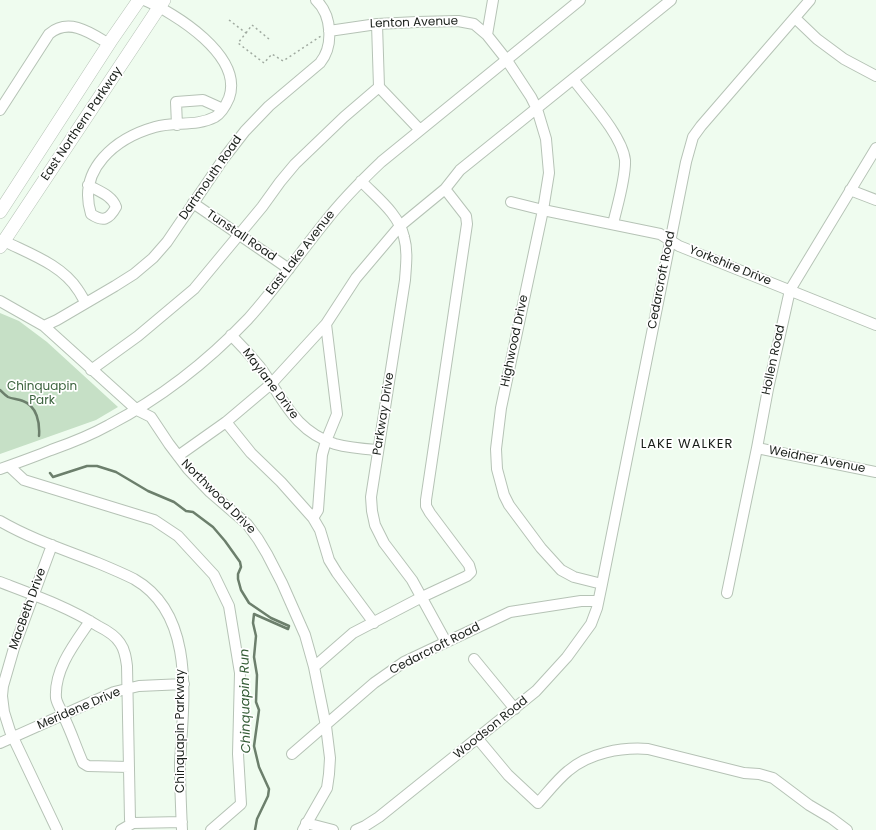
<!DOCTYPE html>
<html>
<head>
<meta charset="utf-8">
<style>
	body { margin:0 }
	canvas { display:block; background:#effcef }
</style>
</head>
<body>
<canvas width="876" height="830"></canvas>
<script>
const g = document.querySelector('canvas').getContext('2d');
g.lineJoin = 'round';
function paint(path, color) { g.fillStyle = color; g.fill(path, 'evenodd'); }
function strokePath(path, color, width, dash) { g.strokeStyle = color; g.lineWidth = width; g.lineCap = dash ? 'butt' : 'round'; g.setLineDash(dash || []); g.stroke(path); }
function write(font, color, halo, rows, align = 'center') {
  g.font = font + ' Poppins,sans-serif'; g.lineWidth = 3.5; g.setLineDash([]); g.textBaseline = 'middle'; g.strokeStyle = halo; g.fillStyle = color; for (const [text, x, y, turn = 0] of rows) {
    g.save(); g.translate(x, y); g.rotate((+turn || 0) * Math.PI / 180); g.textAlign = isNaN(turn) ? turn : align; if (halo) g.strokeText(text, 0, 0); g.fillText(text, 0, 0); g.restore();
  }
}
const green = new Path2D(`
	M0 313 19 321 47 342 118 407 96 420 0 454Z`);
const stream = new Path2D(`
	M0 390C2 392 5 395 8 397 12 399 18 399 23 401 37 406 40 423 39 436
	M50 473 53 477 87 466H97L116 472 148 491 174 502 186 511 193 512 213 527 225 541 240 562 241 567 238 574V579L241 590 249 603 271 618 289 626 288 629 254 614 253 623 256 636 254 657 257 675 256 702 259 710 254 746 259 767 269 789 268 796 257 819 255 830`);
const path = new Path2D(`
	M229 20 246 33 238 43 264 63 272 54 283 61 321 36
	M246 33 252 25 269 39 268 40`);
const minor = new Path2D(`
	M795 18 817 39 844 59 876 76
	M377 24 379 87 420 130
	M329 31 377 24 417 22 458 21 474 24 487 35 506 59 531 97 537 109 546 139 549 173 543 210 501 408 496 449 497 469 504 495 509 505 541 548 561 570 574 577 602 584
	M487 35 493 0
	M573 79C588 99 622 135 625 160 626 178 617 206 613 224
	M0 110 49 34C69 17 91 33 109 44
	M177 125 176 102 203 100 223 109
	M361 181C376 197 399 214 404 237 408 251 406 265 405 280L371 497 372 511 375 525 384 543 412 580 446 642
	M88 185C98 191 112 195 116 207 109 220 103 222 91 214 77 169 116 138 155 127 175 121 196 127 215 117 222 113 226 105 229 98 244 56 175 13 144 0
	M850 190 876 200
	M511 202 543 210 660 234 679 246 876 325
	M193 203 289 269
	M4 241C30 254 62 265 78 290 81 294 83 299 86 303
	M0 301 44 326 137 410 151 417 169 444 188 469 210 492 247 524 258 539 267 554 282 583 305 635 314 667 326 726 330 758 329 774 327 788 303 830
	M44 326 57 320 115 286 134 274 153 258 167 242 224 158 245 131 269 106 320 63C334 46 332 15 316 0
	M231 335C241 345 251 356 260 367 283 398 294 431 335 444 349 448 364 449 378 450
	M91 370 138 336 194 289 262 207 280 182 295 164 344 117 379 87
	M226 422 251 453 281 482 313 518 320 530 329 560 337 573 374 623
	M757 448 876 472
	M178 456 226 422 271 384 326 324 356 278 400 226 445 189 460 170 671 0
	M9 466 24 480 154 520 178 536 214 575 229 606 240 673 238 754 241 804 211 830
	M0 469C17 463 34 457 51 450 71 443 91 435 109 425 161 398 208 361 248 319 276 288 299 254 325 222 342 200 361 181 381 162L580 0
	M313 518 318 510 322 455 326 441 337 414 326 324
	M0 521C31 539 65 550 98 563 110 568 122 573 134 579 197 615 183 703 180 763 180 785 181 808 182 830
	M52 545 14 648 3 686 2 696 4 712 10 731 57 830
	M0 582C34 595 68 607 98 626 106 630 115 635 120 643 125 650 126 658 127 666L130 820 133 823 182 822
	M727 593 757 448 768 389 790 290 876 148
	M90 621C75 643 54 669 56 698 57 704 61 709 63 715 71 731 76 747 83 763L88 766 129 767
	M474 659 515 709
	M314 667 353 633 422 597 467 576 471 572 469 565 430 513 426 506V500L467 224 466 216 445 189
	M478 739 508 775 538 803C548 792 557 780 568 771 589 753 621 747 648 749L744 773 759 774 773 778 809 805 831 818 847 830
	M0 743 114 692 139 686 184 684
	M292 754 374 683 404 662 510 612 581 601H598
	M306 823 333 830
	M121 830 133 823
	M356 830 365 826 379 817 536 691 567 657 591 624 597 608 602 584 686 162 693 137 701 126 810 0`);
const major = new Path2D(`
	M0 212 112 39 139 0
	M0 247 164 0`);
const streetNames = [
	["Lenton Avenue",414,23,-2],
	["East Northern Parkway",82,124,-56],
	["Dartmouth Road",211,178,-55],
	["Tunstall Road",241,236,34],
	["East Lake Avenue",301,253,-52],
	["Yorkshire Drive",730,266,22],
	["Cedarcroft Road",662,280,-79],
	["Highwood Drive",515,341,-78],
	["Hollen Road",774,360,-78],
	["Maylane Drive",270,384,53],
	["Parkway Drive",384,414,-81],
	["Weidner Avenue",817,460,11],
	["Northwood Drive",218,497,45],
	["MacBeth Drive",28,609,-70],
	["Cedarcroft Road",435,649,-27],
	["Meridene Drive",79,709,-23],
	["Woodson Road",491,728,-39],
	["Chinquapin Parkway",181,731,-90]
];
const parkNames = [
	["Chinquapin",42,387],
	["Park",42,401]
];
const neighbourhoodNames = [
	["LAKE WALKER",687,445]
];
const waterNames = [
	["Chinquapin Run",246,701,-91]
];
paint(green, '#c6e0c6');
strokePath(stream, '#6c7f6c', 2.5);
strokePath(minor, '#b6c3b6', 12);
strokePath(major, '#b6c3b6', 14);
strokePath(path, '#a0aaa0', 1.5, [2, 3]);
strokePath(minor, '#fff', 10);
strokePath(major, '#fff', 13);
write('12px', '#191e19', '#fff', streetNames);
write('12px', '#3b623d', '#fff', parkNames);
g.letterSpacing = '1px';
write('13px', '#191e19', '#fff', neighbourhoodNames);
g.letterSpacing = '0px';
write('italic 13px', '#355d37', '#fff', waterNames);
</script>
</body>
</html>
